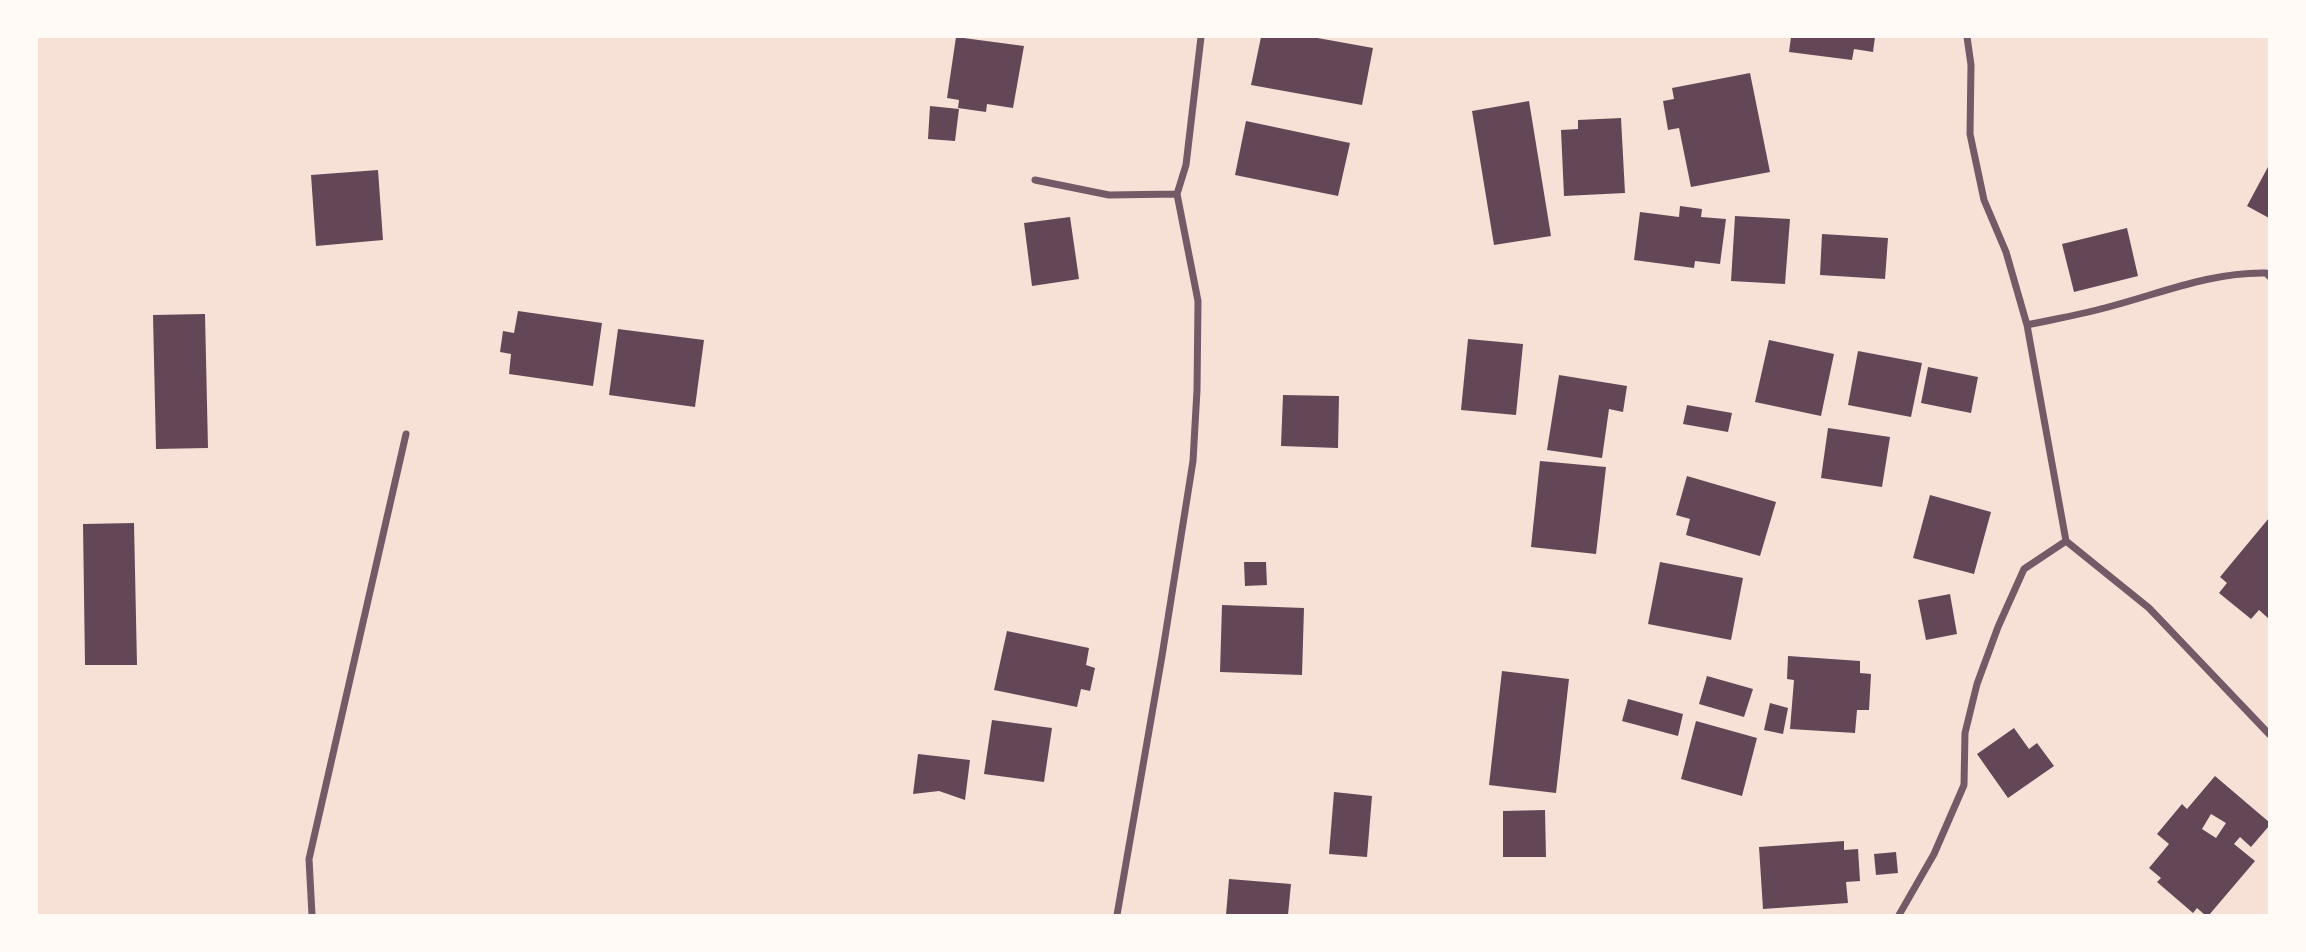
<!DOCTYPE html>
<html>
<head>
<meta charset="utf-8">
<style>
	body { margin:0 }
	#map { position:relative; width:2306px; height:952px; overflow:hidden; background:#f7e1d7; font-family:"Work Sans",sans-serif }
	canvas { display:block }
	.frame { position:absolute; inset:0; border:38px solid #fffaf5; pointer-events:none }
</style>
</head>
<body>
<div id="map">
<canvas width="2306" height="952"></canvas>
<div class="frame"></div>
</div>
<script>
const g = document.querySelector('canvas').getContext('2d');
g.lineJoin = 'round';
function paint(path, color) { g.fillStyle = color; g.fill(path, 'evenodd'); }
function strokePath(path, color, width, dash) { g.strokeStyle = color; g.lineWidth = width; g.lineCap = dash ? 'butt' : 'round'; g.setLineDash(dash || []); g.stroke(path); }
const building = new Path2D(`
	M956 37 1024 46 1013 108 987 104 986 112 958 108 959 100 947 98Z
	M1261 37H1312L1373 48 1362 105 1251 85Z
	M1791 37H1875L1873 52 1854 49 1852 60 1789 52Z
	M1750 73 1770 172 1691 187 1679 128 1668 130 1663 101 1674 99 1672 88Z
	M1529 101 1551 236 1494 245 1472 111Z
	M930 106 959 109 955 141 928 139Z
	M1621 118 1625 193 1564 196 1561 130 1578 129V120Z
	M1246 121 1350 143 1338 196 1235 175Z
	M2269 165V218L2247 206Z
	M378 170 383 240 316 246 311 175Z
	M1680 206 1702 209 1701 217 1726 219 1720 264 1695 261 1694 268 1634 260 1640 212 1679 217Z
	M1735 216 1790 219 1785 284 1731 281Z
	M1070 217 1079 279 1032 286 1024 223Z
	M2127 228 2138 276 2074 292 2062 244Z
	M1822 234 1888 238 1885 279 1820 275Z
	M518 311 602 323 593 386 509 374 511 354 500 352 503 331 514 333Z
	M205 314 208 448 156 449 153 315Z
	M618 329 704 340 695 407 609 395Z
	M1468 339 1523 344 1516 415 1461 410Z
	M1769 340 1834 354 1821 416 1755 402Z
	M1858 351 1922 363 1911 417 1848 405Z
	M1928 367 1978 377 1971 413 1921 403Z
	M1559 375 1627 386 1623 412 1609 409 1602 458 1547 450Z
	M1283 395 1339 396 1338 448 1281 446Z
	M1687 405 1732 413 1728 432 1683 424Z
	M1828 428 1890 437 1882 487 1821 478Z
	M1540 461 1606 467 1596 554 1531 547Z
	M1687 476 1776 502 1760 556 1686 535 1690 519 1676 515Z
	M1930 495 1991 512 1974 574 1913 558Z
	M2269 518V619L2259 610 2251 619 2219 593 2227 583 2220 577Z
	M134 523 137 665H85L83 524Z
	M1244 562H1266L1267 585 1245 586Z
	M1660 562 1743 578 1731 640 1648 624Z
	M1950 594 1957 634 1926 640 1918 600Z
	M1222 605 1304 608 1302 675 1220 672Z
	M1007 631 1089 648 1086 665 1095 668 1090 691 1081 689 1077 707 994 690Z
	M1788 656 1860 661V673L1871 674 1869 710H1857L1855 733 1790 729 1794 680 1787 679Z
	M1502 671 1569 679 1556 793 1489 785Z
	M1707 676 1753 689 1744 717 1699 704Z
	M1628 699 1683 714 1678 736 1622 721Z
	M1770 703 1788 708 1783 734 1764 730Z
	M992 720 1052 728 1044 782 984 774Z
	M1696 721 1757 738 1742 796 1681 779Z
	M2014 728 2029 749 2037 743 2054 766 2008 798 1977 754Z
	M918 754 970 760 965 800 939 791 913 794Z
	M2215 776 2269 822V826L2251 847 2240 837 2234 844 2255 861 2209 915H2205L2197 908 2193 913 2157 882 2161 878 2149 868 2169 844 2157 834 2182 804 2187 809ZM2211 814 2226 823 2216 838 2202 829Z
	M1334 792 1372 796 1367 857 1329 854Z
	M1545 810 1546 857H1503V811Z
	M1844 841V850L1858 849 1860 881 1846 882 1848 903 1763 909 1759 847Z
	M1896 852 1898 873 1876 875 1874 854Z
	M1229 879 1291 884 1288 915H1226Z`);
const minor = new Path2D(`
	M1035 180 1109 195 1177 194 1198 301 1197 390 1193 461 1162 656 1117 915
	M1177 194 1186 165 1201 37
	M2027 325C2055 319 2084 314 2112 306 2164 292 2212 272 2266 273L2269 276
	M2066 541 2149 608 2269 734
	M312 915 309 859 406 434
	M1899 915 1934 854 1964 785 1965 733 1977 684 1998 627 2024 569 2066 541 2027 325 2006 252 1984 200 1970 134 1971 65 1967 37`);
paint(building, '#644757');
strokePath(minor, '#755966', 7);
</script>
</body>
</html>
